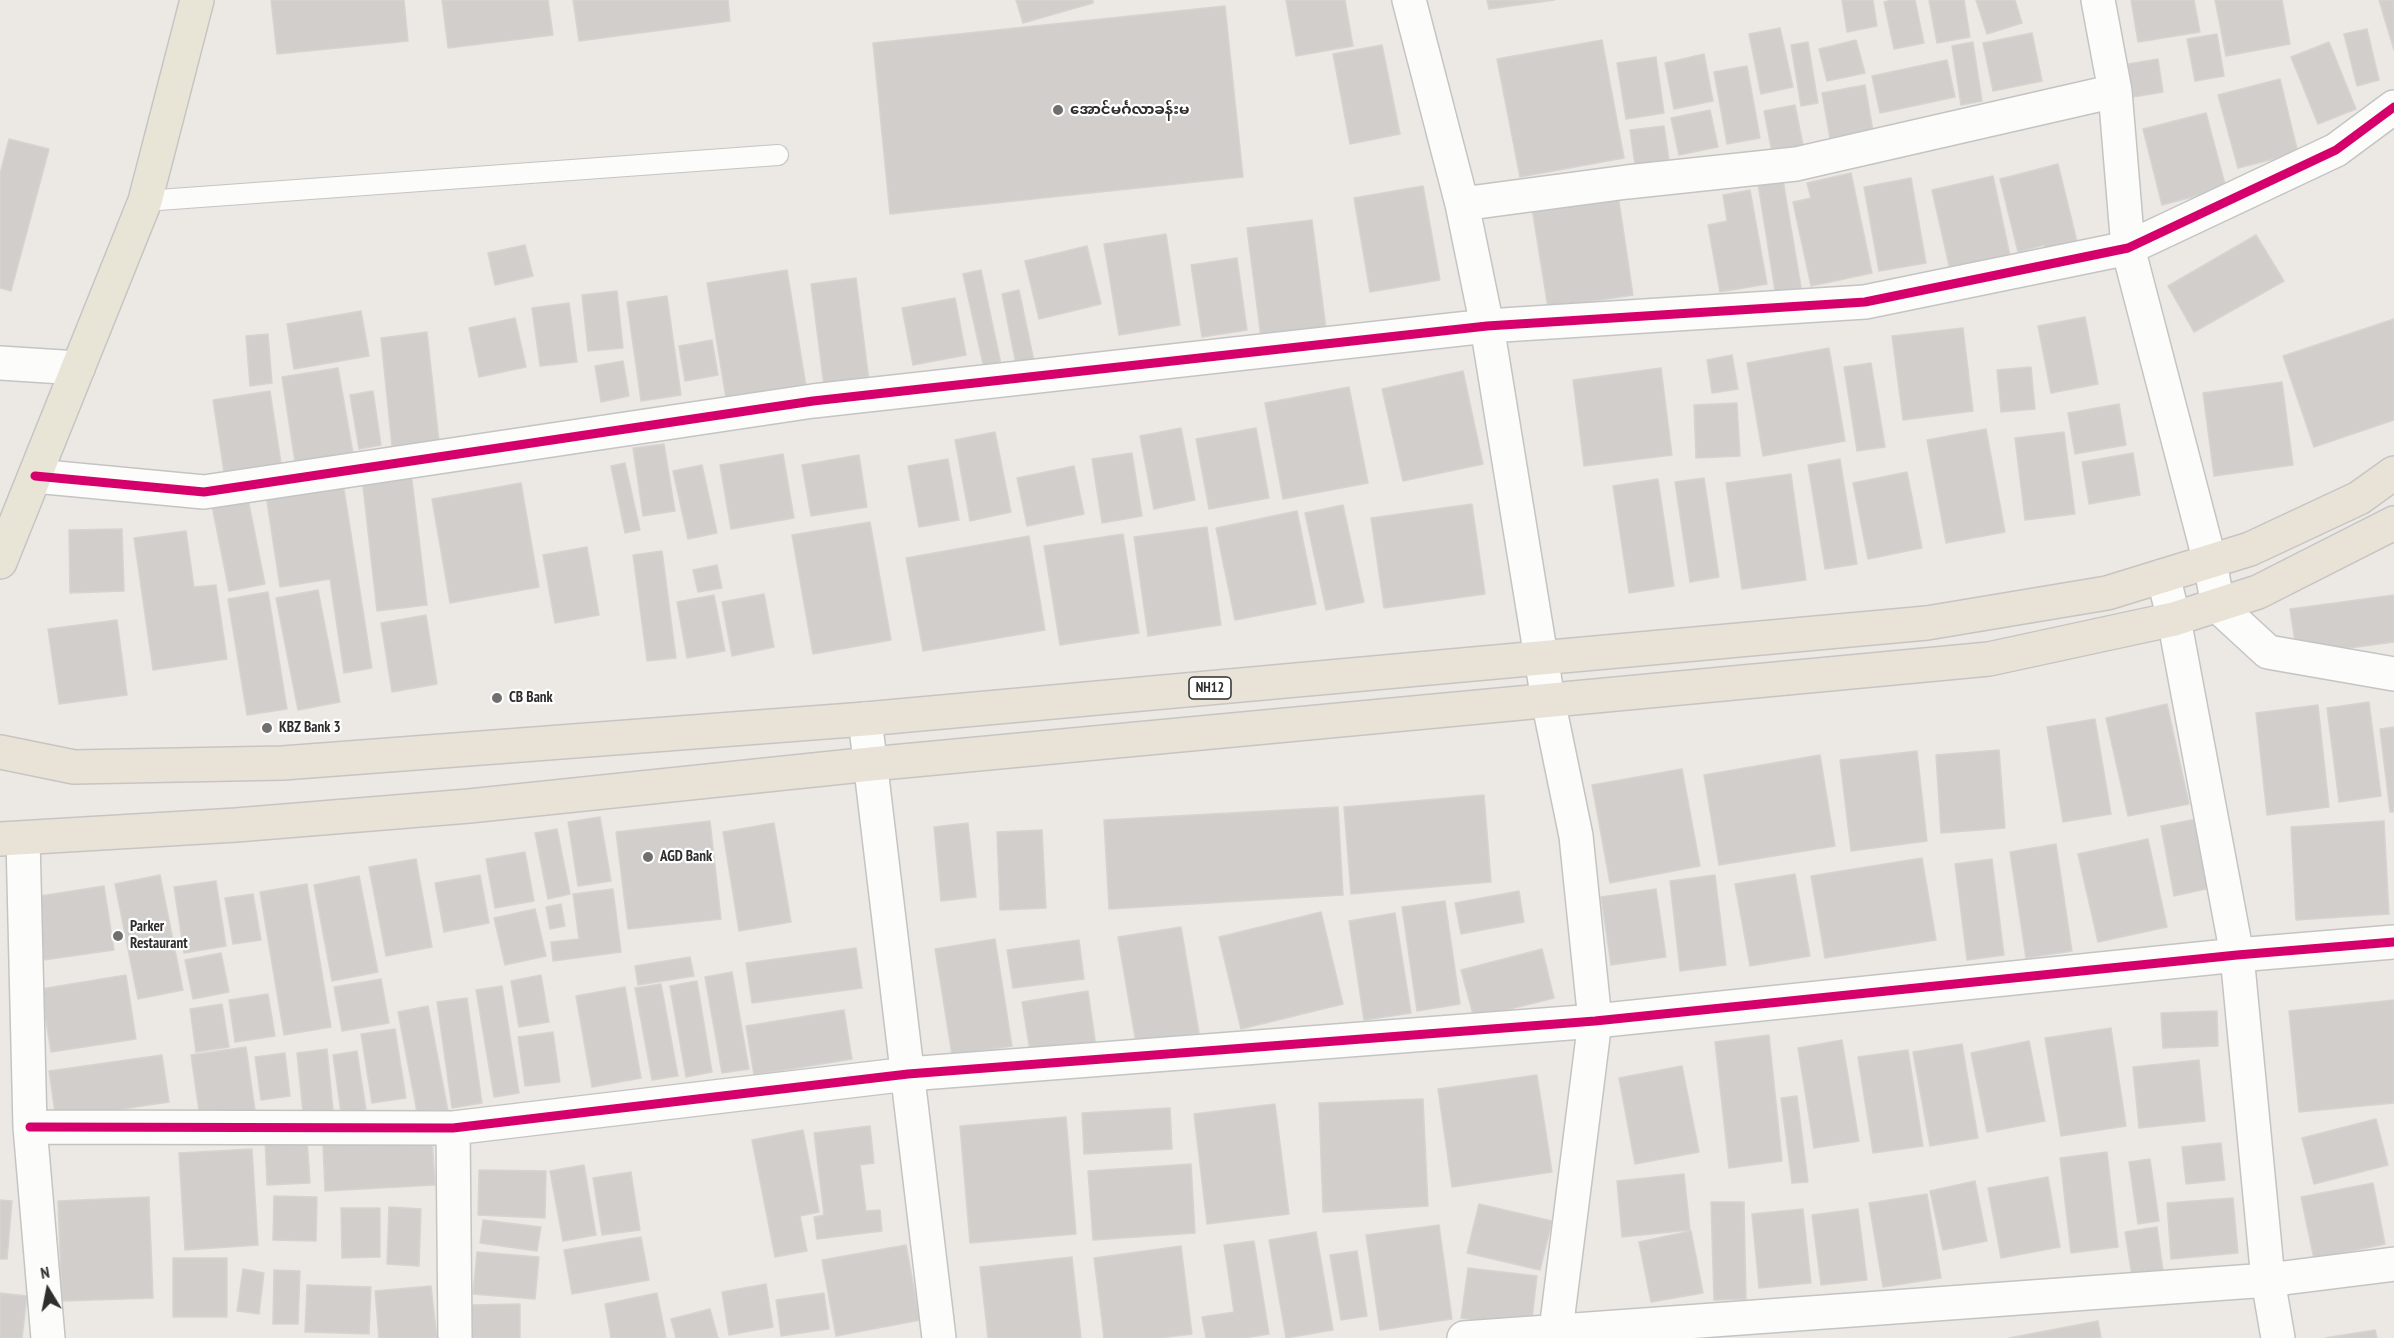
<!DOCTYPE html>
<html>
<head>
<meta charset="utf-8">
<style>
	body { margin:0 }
	#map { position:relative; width:2394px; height:1338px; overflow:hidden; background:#ece8e4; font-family:"PT Sans Narrow",sans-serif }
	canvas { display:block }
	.north { position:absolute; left:18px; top:1260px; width:60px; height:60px; -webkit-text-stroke:4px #fff; paint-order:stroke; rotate:350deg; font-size:16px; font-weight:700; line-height:24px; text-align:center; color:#2e2e2e }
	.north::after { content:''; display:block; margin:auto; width:21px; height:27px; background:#2e2e2e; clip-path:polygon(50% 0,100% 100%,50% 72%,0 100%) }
</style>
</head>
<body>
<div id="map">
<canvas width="2394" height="1338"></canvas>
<div class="north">N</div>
</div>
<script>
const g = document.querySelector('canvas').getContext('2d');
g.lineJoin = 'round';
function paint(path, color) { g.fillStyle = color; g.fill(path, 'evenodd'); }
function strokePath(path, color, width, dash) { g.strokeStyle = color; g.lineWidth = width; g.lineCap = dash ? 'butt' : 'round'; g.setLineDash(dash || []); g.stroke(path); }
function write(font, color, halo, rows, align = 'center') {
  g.font = font + ' "PT Sans Narrow","Noto Sans Myanmar",sans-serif'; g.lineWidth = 4.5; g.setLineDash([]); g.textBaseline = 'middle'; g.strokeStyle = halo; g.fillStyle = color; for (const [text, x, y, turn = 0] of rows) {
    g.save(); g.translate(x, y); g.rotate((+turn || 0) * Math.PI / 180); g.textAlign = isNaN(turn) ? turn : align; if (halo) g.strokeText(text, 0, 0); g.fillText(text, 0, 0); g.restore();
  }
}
const building = new Path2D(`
	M271 0H404L408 41 277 54Z
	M442 0H548L553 35 448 48Z
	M573 0H728L730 21 579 41Z
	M1016 0H1093V3L1023 23Z
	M1286 0H1345L1353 46 1296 56Z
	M1487 0H1555L1489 9Z
	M1842 0H1873L1877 26 1847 32Z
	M1892 0H1915L1924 43 1894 49 1884 2Z
	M1929 0H1964L1970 37 1937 43Z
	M1976 0H2015L2022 23 1987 34Z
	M2131 0H2194L2200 32 2138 42Z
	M2215 0H2282L2290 44 2226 56Z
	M2379 0H2394V50Z
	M1225 6 1243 177 890 214 873 43Z
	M1780 28 1793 87 1761 94 1749 34Z
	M2367 29 2379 80 2357 86 2344 34Z
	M2032 33 2042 81 1993 91 1983 43Z
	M2217 34 2224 76 2195 81 2187 39Z
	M1602 40 1624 158 1520 177 1497 59Z
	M1856 40 1865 73 1827 81 1819 49Z
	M1808 42 1818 103 1801 106 1791 45Z
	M1973 42 1982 101 1961 105 1952 46Z
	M2329 42 2356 109 2318 124 2291 57Z
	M1382 45 1400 134 1350 144 1333 54Z
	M1704 54 1713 101 1674 109 1665 63Z
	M1656 57 1664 113 1626 119 1617 63Z
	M2158 59 2163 92 2133 97 2128 64Z
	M1947 60 1955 97 1880 113 1872 76Z
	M1747 66 1760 138 1727 144 1714 72Z
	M2280 79 2298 153 2238 168 2218 95Z
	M1865 85 1874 137 1831 144 1822 93Z
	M1795 105 1804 150 1773 157 1764 111Z
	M1710 110 1718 147 1679 155 1671 118Z
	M2206 113 2226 188 2162 205 2143 129Z
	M1664 126 1669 160 1635 165 1630 130Z
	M9 139 49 149 11 291 0 288V174Z
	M2058 164 2080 254 2048 262 2044 245 2018 252 2000 179Z
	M1851 173 1872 273 1811 286 1793 202 1811 198 1807 183Z
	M1993 176 2010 256 1950 270 1932 190Z
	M1911 178 1926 263 1879 271 1864 187Z
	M1783 180 1802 293 1776 297 1758 184Z
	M1423 186 1440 280 1370 292 1354 198Z
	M1617 188 1633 295 1548 308 1531 202Z
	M1750 190 1767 284 1720 292 1708 225 1727 221 1723 195Z
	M1312 220 1326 329 1261 338 1247 228Z
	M1166 234 1180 325 1119 335 1104 244Z
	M2256 235 2284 281 2194 332 2168 286Z
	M525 245 533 276 495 285 488 253Z
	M1087 246 1101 304 1039 319 1025 261Z
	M1237 258 1247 330 1202 337 1191 265Z
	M787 270 806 386 726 398 707 283Z
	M981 270 1002 369 985 373 963 274Z
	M856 278 869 381 824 386 811 284Z
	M1019 290 1035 366 1017 369 1002 294Z
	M617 291 623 348 588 351 582 295Z
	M667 296 681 395 641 401 627 302Z
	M955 298 966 355 913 365 902 308Z
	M569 303 577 362 540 366 532 308Z
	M361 311 369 356 294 369 287 324Z
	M2085 317 2098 384 2051 393 2038 326Z
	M515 318 526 367 479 377 469 328Z
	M2394 319V420L2314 447 2283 356Z
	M1963 328 1973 411 1903 420 1892 336Z
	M427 332 439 441 392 446 381 338Z
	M268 334 272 383 250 386 246 336Z
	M712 340 718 375 685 381 679 346Z
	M1829 348 1845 441 1763 456 1747 363Z
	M1732 355 1738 389 1712 393 1707 360Z
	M623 361 629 396 601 402 595 366Z
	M1871 363 1885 447 1857 451 1844 367Z
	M2031 367 2035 409 2001 412 1997 370Z
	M338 368 353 453 295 462 282 377Z
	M1661 368 1672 455 1584 466 1573 380Z
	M1463 371 1483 464 1403 481 1382 389Z
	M2282 382 2293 465 2214 476 2203 393Z
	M1349 387 1368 483 1283 499 1265 403Z
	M270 391 281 463 224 472 213 400Z
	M373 391 381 445 359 449 350 395Z
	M1737 403 1740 456 1696 458 1694 405Z
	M2119 404 2126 445 2075 454 2068 413Z
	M1181 428 1195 500 1154 509 1140 436Z
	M1256 428 1269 498 1209 509 1196 439Z
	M1986 429 2005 532 1946 543 1927 440Z
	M995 432 1011 512 970 521 955 440Z
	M2064 432 2075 514 2025 520 2015 438Z
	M664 444 675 511 643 516 633 448Z
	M1132 453 1142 516 1102 523 1092 459Z
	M2133 453 2140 495 2089 504 2082 462Z
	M783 454 794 518 731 529 720 465Z
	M859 455 867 507 811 516 802 465Z
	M948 459 959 520 919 527 908 466Z
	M1840 459 1857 564 1825 569 1808 465Z
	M625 463 640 530 625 533 611 466Z
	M702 465 717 533 688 539 673 471Z
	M1074 466 1084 514 1027 526 1017 478Z
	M411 472 427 605 377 611 362 478Z
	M1907 472 1922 548 1868 559 1853 483Z
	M1791 474 1806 580 1742 589 1726 483Z
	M1704 478 1719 577 1690 582 1675 482Z
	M1658 479 1674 586 1629 593 1613 486Z
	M343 483 372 668 344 673 330 579 280 587 266 495Z
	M521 483 539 587 450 603 432 499Z
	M248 499 265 584 229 591 212 506Z
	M1472 504 1485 594 1384 608 1371 518Z
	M1343 505 1364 602 1326 610 1305 513Z
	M1297 511 1316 604 1235 620 1216 528Z
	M870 522 891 640 813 654 792 535Z
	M1207 527 1221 625 1148 636 1134 537Z
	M122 529 124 591 70 593 69 530Z
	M186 531 194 587 216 585 227 659 153 670 134 538Z
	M1123 534 1139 633 1060 645 1044 546Z
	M1029 536 1045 630 923 651 906 558Z
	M587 547 599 615 555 623 543 555Z
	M662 551 676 658 647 661 633 555Z
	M717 565 722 588 698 592 693 570Z
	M318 590 340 702 298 710 276 598Z
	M268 592 287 709 247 715 228 599Z
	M764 594 774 647 732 656 722 602Z
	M714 595 725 651 687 658 677 602Z
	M2394 595V642L2297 655 2290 609Z
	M426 615 437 684 392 692 381 623Z
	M117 620 127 695 59 704 48 629Z
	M2369 702 2381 796 2339 802 2327 708Z
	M2167 704 2189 804 2128 816 2106 718Z
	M2318 705 2329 807 2267 815 2256 713Z
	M2095 719 2111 814 2063 822 2047 727Z
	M2394 727V812H2390L2380 729Z
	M1999 750 2005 828 1941 833 1936 755Z
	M1917 751 1927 841 1851 851 1840 760Z
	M1820 755 1835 846 1719 865 1704 775Z
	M1682 769 1700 866 1610 883 1592 785Z
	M1484 795 1491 882 1351 894 1344 807Z
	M1338 807 1343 895 1109 909 1104 820Z
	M600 817 611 881 578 886 568 822Z
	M2197 819 2210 888 2174 896 2161 826Z
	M710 821 721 919 628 929 616 832Z
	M2384 821 2389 914 2296 920 2291 827Z
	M774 823 791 922 739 931 723 832Z
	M968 823 976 897 941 901 934 827Z
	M557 829 570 894 548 899 535 833Z
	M1042 830 1046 908 1000 910 997 832Z
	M2148 839 2167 927 2098 942 2078 854Z
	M2056 844 2072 951 2026 958 2010 852Z
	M525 852 534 901 495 908 486 859Z
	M1922 858 1936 940 1825 958 1811 876Z
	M416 859 432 947 386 956 369 867Z
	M1992 859 2004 955 1967 960 1955 864Z
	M1795 874 1810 956 1750 966 1735 884Z
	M160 875 183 990 138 999 115 884Z
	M480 875 489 923 444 932 435 883Z
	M1715 875 1726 965 1680 971 1670 881Z
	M359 876 378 972 332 981 314 885Z
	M216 881 226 946 184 953 174 887Z
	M307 884 331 1027 284 1035 260 892Z
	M104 886 114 950 43 960 34 897Z
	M613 889 621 952 553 961 551 942 579 939 573 894Z
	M1656 889 1666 957 1611 965 1601 897Z
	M1519 891 1524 922 1461 934 1455 903Z
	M253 894 261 940 233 944 225 898Z
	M1445 901 1460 1004 1417 1011 1402 907Z
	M561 904 565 926 550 929 546 907Z
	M535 909 546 956 505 965 494 918Z
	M1321 912 1343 1004 1241 1029 1219 937Z
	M1395 913 1411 1013 1364 1020 1349 921Z
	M1181 927 1199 1033 1136 1043 1118 937Z
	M995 939 1012 1046 952 1055 935 949Z
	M1079 940 1084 979 1013 988 1007 950Z
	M856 948 862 988 752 1003 746 963Z
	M1542 949 1554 998 1474 1018 1461 970Z
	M221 953 229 992 193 999 185 960Z
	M690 957 694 976 638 985 635 966Z
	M732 972 749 1069 722 1073 705 977Z
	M126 975 136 1039 51 1052 41 989Z
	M541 975 549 1022 519 1027 511 981Z
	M381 979 389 1023 342 1031 334 987Z
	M697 981 712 1072 686 1077 670 986Z
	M661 984 678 1076 652 1080 635 988Z
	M502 986 519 1093 494 1097 476 990Z
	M625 987 641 1078 592 1087 576 996Z
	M1088 991 1096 1047 1031 1057 1022 1002Z
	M268 994 275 1036 235 1042 229 1000Z
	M467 998 482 1103 452 1108 437 1002Z
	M2394 1000V1103L2299 1112 2289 1011Z
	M222 1004 229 1047 196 1052 190 1009Z
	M428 1006 448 1111 418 1117 398 1012Z
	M844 1010 852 1059 754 1075 746 1026Z
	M2217 1011 2218 1046 2163 1048 2161 1013Z
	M2111 1028 2126 1126 2061 1136 2045 1038Z
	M395 1029 406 1098 372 1103 361 1034Z
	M553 1032 560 1082 525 1086 518 1037Z
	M1769 1035 1782 1161 1729 1168 1715 1042Z
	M1842 1040 1859 1141 1814 1148 1798 1048Z
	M2029 1041 2045 1121 1987 1132 1971 1053Z
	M1962 1044 1978 1138 1930 1146 1913 1052Z
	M246 1047 255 1110 200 1118 191 1055Z
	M327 1049 333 1110 303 1113 297 1053Z
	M1908 1050 1923 1146 1873 1153 1858 1057Z
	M357 1051 366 1110 341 1113 333 1055Z
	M285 1053 290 1096 261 1100 255 1057Z
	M162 1055 169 1102 56 1119 49 1071Z
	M2199 1060 2205 1121 2139 1128 2133 1067Z
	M1682 1066 1699 1152 1635 1164 1619 1078Z
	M1537 1075 1552 1172 1452 1187 1438 1089Z
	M1797 1096 1808 1182 1792 1183 1781 1098Z
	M1423 1099 1428 1206 1323 1212 1319 1103Z
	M1275 1104 1289 1214 1207 1224 1194 1114Z
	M1170 1108 1172 1149 1084 1154 1082 1113Z
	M1066 1117 1076 1234 970 1243 960 1126Z
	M2376 1119 2388 1165 2314 1184 2302 1138Z
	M870 1126 874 1163 860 1165 866 1211 880 1210 882 1231 817 1239 814 1217 824 1215 814 1133Z
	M803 1130 819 1212 800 1216 807 1251 775 1257 752 1140Z
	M307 1137 310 1183 267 1185 265 1139Z
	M432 1138 435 1185 325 1191 323 1145Z
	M2221 1143 2225 1180 2186 1184 2182 1147Z
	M252 1149 258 1245 185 1250 179 1153Z
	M2107 1152 2118 1247 2071 1253 2060 1158Z
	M2150 1159 2159 1221 2138 1224 2129 1162Z
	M1191 1164 1195 1233 1093 1240 1088 1171Z
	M584 1165 596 1235 563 1241 550 1171Z
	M479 1170 546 1171 545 1218 478 1215Z
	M631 1172 640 1230 602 1235 593 1178Z
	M1684 1174 1690 1230 1622 1237 1617 1181Z
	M2048 1177 2060 1247 2001 1258 1988 1188Z
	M1975 1181 1987 1241 1943 1250 1930 1191Z
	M2373 1183 2385 1244 2314 1259 2301 1197Z
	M1927 1194 1941 1278 1883 1287 1869 1203Z
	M274 1196 317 1197 316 1241 273 1240Z
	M149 1197 153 1298 62 1301 58 1201Z
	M2233 1198 2238 1253 2171 1259 2167 1203Z
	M0 1200 12 1201 7 1259H0Z
	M1711 1202H1744L1746 1299 1714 1300Z
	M1479 1204 1552 1221 1540 1270 1467 1253Z
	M389 1207 421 1209 419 1266 387 1264Z
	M341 1208H380V1257L342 1258Z
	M1803 1209 1811 1283 1759 1288 1752 1214Z
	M1858 1209 1867 1280 1821 1285 1812 1215Z
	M483 1220 541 1227 537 1251 480 1243Z
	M1439 1225 1452 1319 1380 1330 1366 1235Z
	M2157 1227 2163 1271 2132 1276 2125 1232Z
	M1691 1231 1703 1293 1651 1302 1639 1242Z
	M1316 1232 1333 1330 1286 1338 1269 1240Z
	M641 1237 649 1280 572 1294 564 1250Z
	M1254 1241 1269 1334 1244 1338H1206L1202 1317 1234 1312 1224 1245Z
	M906 1245 920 1320 836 1336 822 1260Z
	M1181 1246 1192 1334 1160 1338H1104L1094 1258Z
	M1357 1251 1367 1316 1341 1320 1330 1255Z
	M477 1252 539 1257 535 1299 473 1294Z
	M1072 1257 1081 1338H988L980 1267Z
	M173 1258H227V1317H173Z
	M1468 1268 1537 1276 1531 1327 1461 1318Z
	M243 1269 264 1273 259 1314 237 1311Z
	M274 1270 300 1271 298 1324H273Z
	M766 1284 773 1327 729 1335 722 1292Z
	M307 1285 371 1287 369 1334 305 1332Z
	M431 1286 437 1338H379L375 1291Z
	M0 1293 27 1296 22 1338H0Z
	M657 1293 666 1338H611L605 1304Z
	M824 1293 829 1329 781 1336 776 1300Z
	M520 1304V1338H470V1305Z
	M710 1309 718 1338H676L671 1319Z
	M2098 1321 2101 1338H2009Z
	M2375 1330 2377 1338H2325Z`);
const service = new Path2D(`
	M145 201 778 155`);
const minor = new Path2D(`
	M1409 0 1462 204 1487 326 1548 700 1576 836 1595 1021 1555 1338
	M2098 0 2115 91 2128 248 2210 562 2218 606 2268 652 2394 674
	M1462 204 1627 182 1796 164 2115 91
	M0 363 78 368
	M35 476 204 492 813 401 1487 326 1865 302 2128 248 2336 150 2394 107
	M2163 576 2174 619 2237 955 2268 1280 2278 1338
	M865 719 939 1338
	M23 839 30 1127 48 1338
	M30 1127 453 1128 908 1074 1595 1021 2237 955 2394 942
	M453 1128 455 1338
	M1464 1338 2268 1280 2394 1264`);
const primary = new Path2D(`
	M0 562 145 201 197 0`);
const trunk = new Path2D(`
	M0 752 74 767 283 763 865 719 1927 623 2107 593 2250 549 2359 498 2394 473
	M0 839 236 825 469 806 871 764 1989 659 2174 619 2258 592 2394 523`);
const cycleway = new Path2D(`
	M35 476 204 492 813 401 1487 326 1865 302 2128 248 2336 150 2394 107
	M30 1127 453 1128 908 1074 1595 1021 2237 955 2394 942`);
const markers = [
	[1058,110,6,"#706f6e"],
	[497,698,6,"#706f6e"],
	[267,728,6,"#706f6e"],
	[648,857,6,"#706f6e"],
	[118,936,6,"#706f6e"]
];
const shields = [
	[1210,688,42]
];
const shieldNames = [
	["NH12",1210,688]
];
const poiNames = [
	["အောင်မင်္ဂလာခန်းမ",1070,110],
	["CB Bank",509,698],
	["KBZ Bank 3",279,728],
	["AGD Bank",660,857],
	["Parker",130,927],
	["Restaurant",130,944]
];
paint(building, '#d1cecb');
strokePath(building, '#d7d4d0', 1.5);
strokePath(service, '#c5c4c5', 22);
strokePath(minor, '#c5c4c5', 36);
strokePath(primary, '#c6c5c4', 36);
strokePath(trunk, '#c6c5c4', 36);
strokePath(service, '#fcfcfb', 20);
strokePath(minor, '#fcfcfb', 33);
strokePath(primary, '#e8e4d6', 33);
strokePath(trunk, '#e9e2d6', 33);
strokePath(cycleway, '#d6006c', 9);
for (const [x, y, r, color] of markers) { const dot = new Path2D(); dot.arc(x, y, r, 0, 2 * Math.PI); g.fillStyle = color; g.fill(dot); strokePath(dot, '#fff', 2); }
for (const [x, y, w] of shields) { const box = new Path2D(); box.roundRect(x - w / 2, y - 11, w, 22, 4.5); g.fillStyle = '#fff'; g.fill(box); strokePath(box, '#2e2e2e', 1.5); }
write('bold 14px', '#2e2e2e', null, shieldNames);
write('bold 15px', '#2e2e2e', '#fff', poiNames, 'left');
</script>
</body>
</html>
